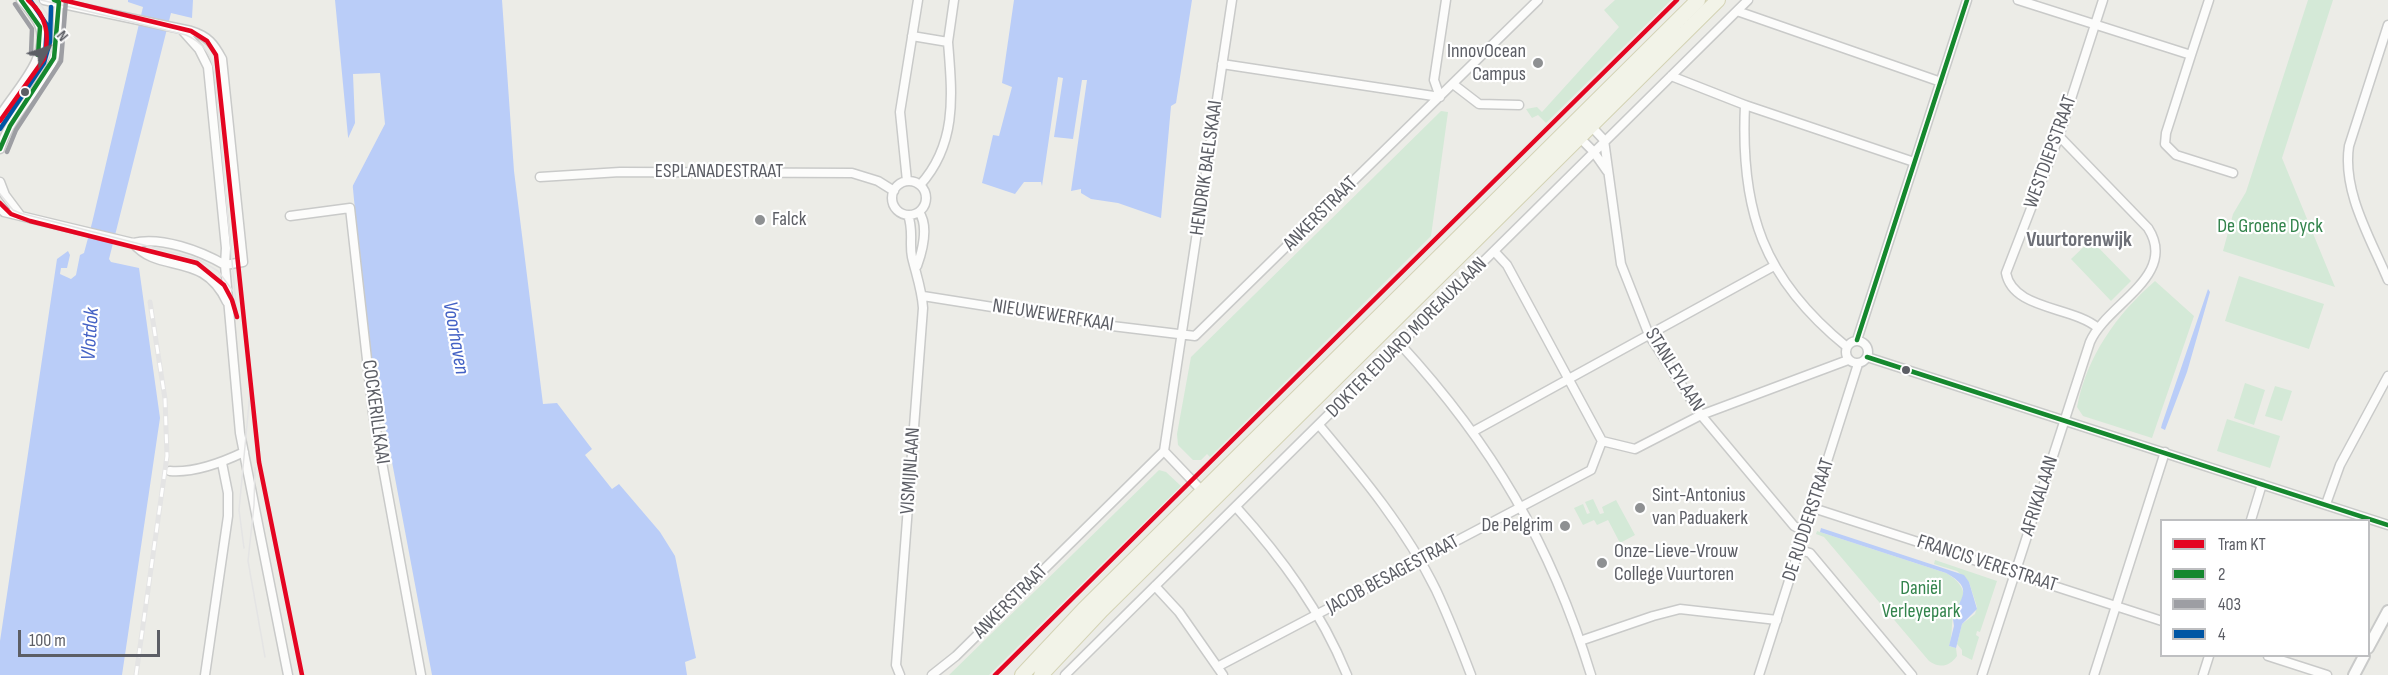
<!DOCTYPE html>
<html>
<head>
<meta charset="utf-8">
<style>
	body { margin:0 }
	#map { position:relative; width:2388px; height:675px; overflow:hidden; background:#ecece7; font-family:"Sofia Sans Condensed",sans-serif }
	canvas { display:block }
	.legend { position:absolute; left:2160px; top:519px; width:210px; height:138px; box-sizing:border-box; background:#fff; border:2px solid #bebfc1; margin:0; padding:8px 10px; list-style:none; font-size:18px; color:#5c5e65 }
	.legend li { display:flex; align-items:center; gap:12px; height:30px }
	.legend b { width:30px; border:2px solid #bebfc1 }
	.north { position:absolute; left:18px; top:18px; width:60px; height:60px; -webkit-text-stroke:4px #fff; paint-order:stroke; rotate:50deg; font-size:16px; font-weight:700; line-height:24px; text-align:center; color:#5c5e65 }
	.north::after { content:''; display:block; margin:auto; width:21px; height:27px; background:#5c5e65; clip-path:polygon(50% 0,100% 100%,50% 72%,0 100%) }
	.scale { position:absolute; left:18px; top:630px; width:142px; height:27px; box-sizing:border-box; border:3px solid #5c5e65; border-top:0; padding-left:8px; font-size:18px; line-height:21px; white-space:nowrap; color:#5c5e65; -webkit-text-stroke:4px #fff; paint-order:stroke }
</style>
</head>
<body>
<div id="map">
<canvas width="2388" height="675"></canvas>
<ul class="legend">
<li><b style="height:8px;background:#e40521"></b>Tram KT</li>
<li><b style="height:8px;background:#15882e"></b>2</li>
<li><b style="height:8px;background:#9d9ea3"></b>403</li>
<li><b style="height:8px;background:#0056a4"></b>4</li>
</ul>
<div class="north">N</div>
<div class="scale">100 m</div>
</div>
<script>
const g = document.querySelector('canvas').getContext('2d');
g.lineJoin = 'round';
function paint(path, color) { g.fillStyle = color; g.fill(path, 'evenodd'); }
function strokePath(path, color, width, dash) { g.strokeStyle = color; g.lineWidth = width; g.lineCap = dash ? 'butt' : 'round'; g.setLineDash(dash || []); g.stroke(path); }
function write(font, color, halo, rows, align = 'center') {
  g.font = font + ' "Sofia Sans Condensed",sans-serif'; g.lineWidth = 4.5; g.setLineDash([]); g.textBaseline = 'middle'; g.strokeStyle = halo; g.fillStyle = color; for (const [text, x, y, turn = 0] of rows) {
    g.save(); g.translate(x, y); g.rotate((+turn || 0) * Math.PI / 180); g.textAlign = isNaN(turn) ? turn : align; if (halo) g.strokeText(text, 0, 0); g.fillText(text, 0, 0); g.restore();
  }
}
const green = new Path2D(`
	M1615 0H1671L1546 123 1538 115 1532 118 1526 109 1537 107 1542 112 1619 27 1604 10Z
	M2308 0H2333L2282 158 2335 287 2223 251 2233 214 2246 192Z
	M1441 111 1448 112 1431 236 1210 457 1207 454 1201 460H1193L1178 445 1177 434 1191 357Z
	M2091 240 2131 281 2111 301 2071 259Z
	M2239 276 2324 304 2309 349 2225 321Z
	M2155 281 2194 316 2152 438 2083 416 2077 407C2087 356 2116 315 2155 281Z
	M2245 383 2265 390 2254 425 2234 418Z
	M2275 386 2292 391 2282 421 2265 416Z
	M2227 419 2280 436 2270 468 2217 451Z
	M1159 470 1166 472 1181 486 989 675H949Z
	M1593 499 1600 514 1604 513 1602 507 1616 500 1635 535 1620 543 1608 520 1597 525 1594 520 1583 525 1574 508 1583 504 1587 514 1590 513 1585 502Z
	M1817 531 1946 573C1957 579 1969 591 1961 604 1959 609 1954 611 1953 617 1951 626 1953 633 1949 646L1956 648 1957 656C1950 666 1940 669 1929 661L1824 537 1816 534Z
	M1935 560 1997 581 1980 632 1977 631 1976 635 1979 637 1972 660 1962 655V650L1957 644 1962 624 1975 614 1977 607 1969 582 1957 571 1934 564Z`);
const water = new Path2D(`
	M128 0H193L192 18 171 13 109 259 111 262 139 268 160 418 122 675H0V641L57 259 68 251 70 255 67 268H61L60 274 71 279 76 275 80 255 84 253 92 223 143 7 128 2Z
	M335 0H502L514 171 543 404 557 403 592 449 585 455 612 489 619 484 660 532 675 556 696 658 685 662 687 675H432L380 398 373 399Z
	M1014 0H1192L1176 103 1171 106 1161 218 1118 203 1091 199 1081 193V189L1071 191 1087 80H1082L1073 139 1054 137 1063 78 1058 77 1042 186 1041 182H1024L1015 194 982 183 993 135 999 136 1012 87 1002 83Z
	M2208 289 2210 292 2187 372 2165 430 2161 428 2162 424Z
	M1821 528 1964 575 1969 582 1977 609 1962 624 1956 648 1949 646 1954 626 1953 619C1959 598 1976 589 1946 573L1820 532Z`);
const pier = new Path2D(`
	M380 73 385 124 349 193 345 145 355 123 353 74Z`);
const minor = new Path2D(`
	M44 0 191 31C208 36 214 44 222 59L243 262 225 265
	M2018 0 2191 55 2166 133 2165 144 2176 155 2233 173
	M1737 11 1941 82
	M2388 25 2349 146C2342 192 2371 239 2388 280
	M183 31 199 49 208 67 226 248 225 265 240 433 288 675
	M912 36 948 42C952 93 958 143 920 185
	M948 42 954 0
	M2191 55 2209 0
	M1222 64 1440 97
	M1671 76 1745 105 1914 162
	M1453 84 1479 104 1519 105
	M1440 97 1434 80 1446 0
	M1745 105C1740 211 1763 279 1847 347
	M0 116C14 92 50 58 40 27 37 17 28 8 21 0
	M1589 124 1604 140 1621 264 1649 335 1701 415 1794 526 1805 532
	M1569 127 1593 151 1607 171
	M0 149C10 116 35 95 51 66 61 46 56 23 59 2
	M540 177 620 172 852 173 878 181 894 191
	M907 181 900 112 918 0
	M892 198a17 17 0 1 1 34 0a17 17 0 1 1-34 0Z
	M0 182 5 195 20 215
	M0 208 4 212 133 243C161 236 201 251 225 265
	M290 216 350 208 373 413 421 675
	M133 243C159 275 203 250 227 302
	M1494 251 1507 265 1602 441
	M917 266C922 252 929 226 919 212
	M923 296 1112 326 1195 336 1538 0
	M2098 328C2072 306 2013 310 2006 273L2059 136 2103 0
	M1857 340 1967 0
	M1846 352a11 11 0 1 1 22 0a11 11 0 1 1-22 0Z
	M1400 344C1492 444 1551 544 1591 675
	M1867 357 2388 525
	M1319 425C1362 476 1406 529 1436 590 1449 618 1460 646 1471 675
	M1474 431 1774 266
	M1164 451 1205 494
	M170 471C195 473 221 463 244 452
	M2326 504 2340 465 2388 376
	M1236 507C1282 558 1321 611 1347 675
	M1813 508 2162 621
	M2251 520 2262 484
	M1800 550 1810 553 1912 675
	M1155 586 1179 612 1223 675
	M1580 641 1653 616 1680 609 1777 620
	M2268 656 2327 675
	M1219 666 1591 470 1602 441 1635 449 1701 415 1848 360
	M205 675 228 516V493L222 463
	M900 675 896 665 923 308C922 290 916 274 912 257 909 242 914 232 908 215
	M932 675 956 656 1164 451 1232 0
	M1065 675 1748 0
	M1759 675 1858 364
	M1982 675 2090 342C2106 304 2179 276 2148 228L2059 136
	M2094 675 2165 452
	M2203 675 2209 656`);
const tertiary = new Path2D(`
	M2368 648 2388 611
	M2354 675 2364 656`);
const primary = new Path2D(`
	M1022 675 1084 609 1698 0
	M1041 675 1102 610 1718 0`);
const tram = new Path2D(`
	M41 0 186 35C204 43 212 55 215 74L237 316
	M0 131C20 88 84 48 36 0
	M0 194 13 210 20 213 198 259 218 271 233 291
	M255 468 254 505 248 561 265 657
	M244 548 239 510 250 393`);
const rail = new Path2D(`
	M136 675 167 456 165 399 150 302`);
const bus1 = new Path2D(`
	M21 0 40 27 38 55
	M0 149 10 126 54 58 59 2 54 0
	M1857 340 1967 0
	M1867 357 2388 525`);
const bus2 = new Path2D(`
	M15 4 32 29 31 54
	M7 152 16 130 61 61 66 0`);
const bus3 = new Path2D(`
	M30 0 47 25 45 56
	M0 129 44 63 50 42 51 7`);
const tram1 = new Path2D(`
	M63 0 191 31 207 41 216 55 259 462 302 675
	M0 121 44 59C50 35 47 16 28 0
	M0 203 11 214 30 221 197 263 224 285 232 300 237 317
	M995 675 1677 0`);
const markers = [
	[1538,63,6,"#8e9092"],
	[25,92,5,"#5c5e65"],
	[760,220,6,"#8e9092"],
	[1906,370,5,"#5c5e65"],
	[1640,508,6,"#8e9092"],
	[1565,526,6,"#8e9092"],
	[1602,563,6,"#8e9092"]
];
const poiNames = [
	["InnovOcean",1526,52,"right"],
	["Campus",1526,75,"right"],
	["Falck",772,220],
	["Sint-Antonius",1652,496],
	["van Paduakerk",1652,519],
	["De Pelgrim",1553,526,"right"],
	["Onze-Lieve-Vrouw",1614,552],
	["College Vuurtoren",1614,575]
];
const streetNames = [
	["WESTDIEPSTRAAT",2051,152,-70],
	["HENDRIK BAELSKAAI",1207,168,-82],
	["ESPLANADESTRAAT",719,172],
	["ANKERSTRAAT",1321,214,-45],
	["NIEUWEWERFKAAI",1053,316,9],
	["DOKTER EDUARD MOREAUXLAAN",1407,338,-45],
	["STANLEYLAAN",1674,370,58],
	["COCKERILLKAAI",375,412,82],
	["VISMIJNLAAN",911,471,-86],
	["AFRIKALAAN",2040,496,-72],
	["DE RUDDERSTRAAT",1809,520,-72],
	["FRANCIS VERESTRAAT",1987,564,18],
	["JACOB BESAGESTRAAT",1393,575,-28],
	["ANKERSTRAAT",1011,602,-45]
];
const parkNames = [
	["De Groene Dyck",2270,227],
	["Daniël",1921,589],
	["Verleyepark",1921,612]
];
const neighbourhoodNames = [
	["Vuurtorenwijk",2079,241]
];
const waterNames = [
	["Vlotdok",91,334,-86],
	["Voorhaven",455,338,80]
];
paint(green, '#d4e9d7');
paint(water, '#bacdf8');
paint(pier, '#ecece7');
strokePath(minor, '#c9cac9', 11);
strokePath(tertiary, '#c9cac9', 14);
strokePath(primary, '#d4d3b4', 16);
strokePath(minor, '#fcfcfb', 8);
strokePath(tertiary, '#fcfcfb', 10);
strokePath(primary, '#f2f3e8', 14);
strokePath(tram, '#e4e4e4', 1.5);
strokePath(rail, '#e4e4e4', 5);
strokePath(rail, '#fff', 3, [9]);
strokePath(bus1, '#15882e', 4.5);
strokePath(bus2, '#9d9ea3', 4.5);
strokePath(bus3, '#0056a4', 4.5);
strokePath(tram1, '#e40521', 4.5);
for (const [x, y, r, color] of markers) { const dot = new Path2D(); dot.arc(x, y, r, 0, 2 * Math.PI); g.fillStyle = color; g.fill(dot); strokePath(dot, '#fff', 2); }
write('20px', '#5c5e65', '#fff', poiNames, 'left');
write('20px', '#5c5e65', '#fff', streetNames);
write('20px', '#33844c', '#fff', parkNames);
write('bold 21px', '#6d6f77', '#fff', neighbourhoodNames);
write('italic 21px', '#4462c5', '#fff', waterNames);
</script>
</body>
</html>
